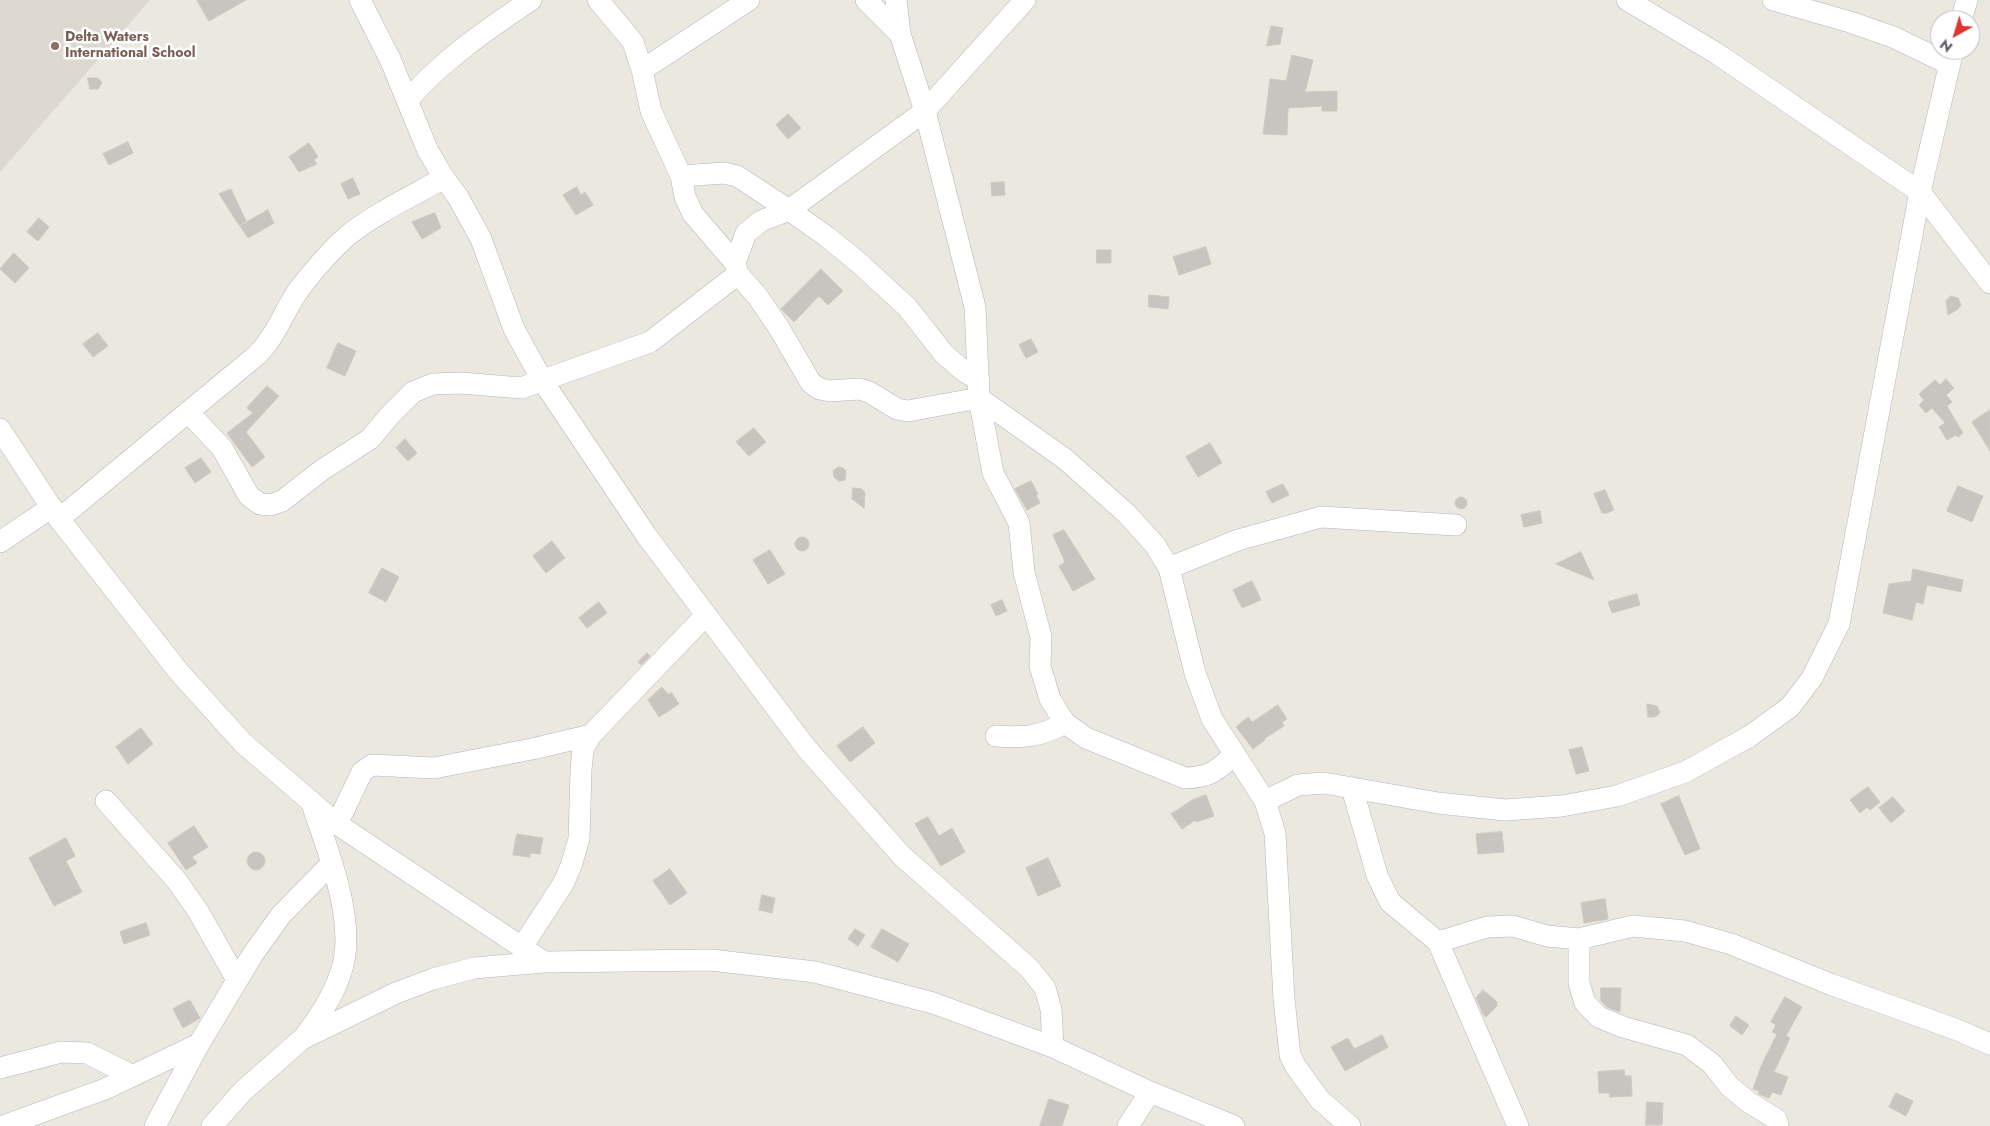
<!DOCTYPE html>
<html>
<head>
<meta charset="utf-8">
<style>
	body { margin:0 }
	#map { position:relative; width:1990px; height:1126px; overflow:hidden; background:#ebe8df; font-family:Jost,sans-serif }
	canvas { display:block }
	.north { position:absolute; left:1930px; top:10px; width:50px; height:50px; box-sizing:border-box; background:#fff; border:1px solid #bcbebf; border-radius:50%; rotate:219deg; font-size:14px; font-weight:700; line-height:20px; text-align:center; color:#585c60 }
	.north::after { content:''; display:block; margin:auto; width:18px; height:22px; background:#e1342f; clip-path:polygon(50% 0,100% 100%,50% 72%,0 100%) }
</style>
</head>
<body>
<div id="map">
<canvas width="1990" height="1126"></canvas>
<div class="north">N</div>
</div>
<script>
const g = document.querySelector('canvas').getContext('2d');
g.lineJoin = 'round';
function paint(path, color) { g.fillStyle = color; g.fill(path, 'evenodd'); }
function strokePath(path, color, width, dash) { g.strokeStyle = color; g.lineWidth = width; g.lineCap = dash ? 'butt' : 'round'; g.setLineDash(dash || []); g.stroke(path); }
function write(font, color, halo, rows, align = 'center') {
  g.font = font + ' Jost,sans-serif'; g.lineWidth = 5; g.setLineDash([]); g.textBaseline = 'middle'; g.strokeStyle = halo; g.fillStyle = color; for (const [text, x, y, turn = 0] of rows) {
    g.save(); g.translate(x, y); g.rotate((+turn || 0) * Math.PI / 180); g.textAlign = isNaN(turn) ? turn : align; if (halo) g.strokeText(text, 0, 0); g.fillText(text, 0, 0); g.restore();
  }
}
const education = new Path2D(`
	M0 0H150L0 172Z`);
const building = new Path2D(`
	M197 0H246L209 21Z
	M1271 26 1283 28 1280 44 1267 46Z
	M1292 55 1313 60 1305 92 1337 91V111H1322V106L1288 108 1287 135 1263 134 1270 79 1286 81Z
	M88 78H98L102 83 98 89H90Z
	M788 114 801 128 788 139 776 125Z
	M128 142 133 153 109 165 103 154Z
	M309 143 318 157 314 160 317 164 299 172 289 157Z
	M353 178 360 194 348 199 341 184Z
	M1004 182 1005 195 992 196 991 183Z
	M577 187 581 195 585 192 593 205 576 215 563 195Z
	M231 189 246 221 239 225 219 194Z
	M268 210 274 223 248 238 240 226Z
	M435 213 441 228 422 239 412 222Z
	M39 218 49 227 38 241 27 232Z
	M1206 247 1211 264 1179 275 1173 257Z
	M1097 250H1111V263H1097Z
	M14 253 29 268 15 283 0 269Z
	M821 269 843 291 828 305 819 296 794 322 781 309Z
	M1149 295 1169 297 1168 309 1149 307Z
	M1951 296 1958 298 1961 305 1958 309 1948 315 1946 301Z
	M98 333 108 346 93 357 83 344Z
	M1031 339 1038 352 1026 358 1019 345Z
	M338 343 356 351 345 376 327 368Z
	M1946 379 1954 388 1946 395 1952 402 1947 406 1963 433 1958 437 1956 435 1947 440 1939 427 1945 423 1932 408 1926 413 1919 405 1924 400 1919 394 1935 380 1940 385Z
	M267 386 279 396 246 432 265 457 252 467 227 433 253 413 247 408Z
	M1990 410V451L1972 422Z
	M754 428 766 442 749 456 736 442Z
	M405 439 417 453 408 461 396 448Z
	M1210 443 1222 463 1198 477 1186 457Z
	M201 458 211 472 195 483 185 468Z
	M839 467 843 468 846 471 845 480 839 481 834 477 833 471Z
	M1031 481 1038 494 1036 495 1040 503 1027 510 1015 489Z
	M1283 484 1289 495 1272 503 1266 492Z
	M1958 486 1983 496 1972 522 1947 511Z
	M853 488 862 489 865 493 864 508 852 499Z
	M1605 490 1614 510 1607 513H1602L1594 494Z
	M1455 503a6 6 0 1 1 12 0a6 6 0 1 1-12 0Z
	M1540 511 1542 523 1524 527 1521 515Z
	M1064 530 1095 579 1073 591 1059 566 1065 562 1053 535Z
	M795 544a7 7 0 1 1 14 0a7 7 0 1 1-14 0Z
	M552 541 565 558 546 573 533 556Z
	M770 550 785 574 768 584 753 560Z
	M1581 552 1594 580 1556 564Z
	M382 568 399 577 386 602 369 593Z
	M1913 569 1963 580 1961 592 1927 585 1923 604 1916 602 1912 620 1883 613 1889 584 1911 581Z
	M1252 581 1261 600 1242 608 1233 590Z
	M1637 594 1640 605 1612 613 1608 602Z
	M1002 600 1007 611 996 616 991 605Z
	M599 602 607 613 587 628 579 618Z
	M647 653 650 656 641 665 638 662Z
	M662 687 669 695 671 692 679 704 659 717 648 700Z
	M1647 704 1657 706 1660 712 1658 715 1654 717H1648Z
	M1278 705 1287 719 1282 722 1284 726 1264 739 1265 740 1253 749 1236 727 1248 717 1252 722Z
	M863 727 875 743 850 762 837 746Z
	M141 728 153 744 128 764 116 747Z
	M1582 747 1589 771 1576 774 1569 750Z
	M1868 787 1880 802 1870 810 1867 807 1860 813 1850 800Z
	M1206 795 1214 816 1196 822 1195 820 1182 829 1171 814 1192 800Z
	M1679 796 1700 849 1685 855 1661 804Z
	M1893 797 1905 811 1891 823 1879 808Z
	M928 817 939 836 952 828 965 852 941 866 915 824Z
	M194 826 208 847 192 857 197 863 186 870 168 843Z
	M1502 832 1504 852 1478 854 1476 834Z
	M517 834 543 838 540 854 530 853V857L513 855Z
	M66 838 75 856 66 861 82 892 54 906 29 858Z
	M247 861a9 9 0 1 1 18 0a9 9 0 1 1-18 0Z
	M1048 858 1061 886 1038 896 1026 868Z
	M670 869 687 893 670 905 653 881Z
	M762 895 775 898 772 913 759 910Z
	M1605 899 1608 919 1584 923 1581 903Z
	M146 923 150 935 124 944 120 932Z
	M855 929 865 935 858 946 848 939Z
	M882 929 909 944 898 962 871 947Z
	M1601 988H1621L1620 1012 1607 1007 1601 1001Z
	M1483 990 1497 1002V1006L1486 1017 1483 1014 1476 998Z
	M1785 997 1802 1007 1786 1036 1790 1038 1774 1072 1788 1077 1781 1095 1772 1092 1769 1098 1761 1095 1759 1094V1091L1753 1089 1762 1064 1777 1034 1772 1032 1776 1025 1771 1022Z
	M190 1000 200 1018 183 1028 173 1009Z
	M1736 1016 1749 1025 1742 1035 1730 1026Z
	M1382 1035 1388 1047 1345 1071 1331 1047 1348 1038 1354 1049Z
	M1624 1070 1625 1076H1631L1632 1096 1610 1097 1609 1093H1599L1598 1072Z
	M1896 1093 1913 1101 1906 1116 1889 1107Z
	M1049 1099 1069 1105 1062 1126H1040Z
	M1647 1102 1663 1103 1662 1125H1646Z`);
const minor = new Path2D(`
	M360 0 390 59 428 151 444 178 458 197 481 239 514 329 542 380 646 535 807 749 902 856 1029 968 1045 988 1051 1009 1053 1047
	M598 0 633 42 642 70 651 111 681 176 685 197 693 214 735 263 738 274 758 297 779 328 811 383 820 389 830 391 859 389 869 392 897 409 908 411 979 398 1065 459 1127 514 1155 545 1169 568 1195 673 1212 719 1265 801 1275 833 1284 999 1290 1055 1296 1067 1320 1100 1350 1126
	M866 0 900 34
	M896 0 900 34 925 111 975 307 979 398 993 473 1019 523 1024 572 1041 637 1040 666 1050 699 1065 723 1086 738 1185 778C1211 777 1216 771 1234 755
	M1627 0 1716 53 1920 192 1990 283
	M1773 0 1850 22 1893 37 1949 64
	M1961 20 1967 0
	M642 70 749 0
	M408 100C441 61 489 28 531 0
	M681 176 724 173 737 176 789 210 826 236 858 262 907 307 944 354 965 372 979 380
	M735 263 746 233 761 221 789 210 925 111 1025 0
	M188 412 222 448 249 496 260 504 270 505 282 501 322 470 370 439 390 415 413 392 433 384 461 383 521 388 650 342 738 274
	M0 429 59 519 179 672 243 743 337 824 544 962
	M59 519 257 355C277 335 284 310 300 288 314 270 329 252 346 237 374 214 412 196 444 178
	M0 542 52 507
	M1169 568 1238 540 1321 517 1456 525
	M996 736C1024 738 1040 737 1065 723
	M1352 788 1377 875 1390 902 1438 942 1518 1126
	M106 801 177 881 198 911 237 980
	M1265 801 1298 785 1324 783 1438 803 1505 810 1562 806 1617 796 1685 772 1750 736 1790 707 1812 678 1839 624 1920 192 1953 50
	M337 824 362 772 372 765 434 768 537 748 591 735
	M1579 939V983L1585 1003 1599 1017 1623 1027 1687 1045 1712 1064 1730 1087 1750 1103 1776 1119 1778 1126
	M1438 942 1487 927 1513 926 1547 936 1579 939 1633 926 1685 931 1731 944 1830 984 1955 1029 1990 1044
	M522 947 563 884 571 866 579 839 581 770 583 749 591 735 705 616
	M305 1036C321 1014 336 992 343 965 355 916 327 849 311 801
	M0 1068 61 1052 87 1053 133 1076
	M3 1126 105 1089 199 1044
	M155 1126 199 1044 253 954 281 915 331 864
	M212 1126 243 1091 302 1039 396 993 433 979 474 968 544 962 711 960 815 972 933 1003 1053 1047 1150 1092 1234 1126
	M1128 1126 1150 1092`);
const markers = [
	[55,46,5,"#8d6e63"]
];
const educationNames = [
	["Delta Waters",65,38],
	["International School",65,54]
];
paint(education, '#ddd9d0');
paint(building, '#c8c4bf');
strokePath(building, '#cfc9be', 1);
strokePath(minor, '#b2b6ba', 22);
strokePath(minor, '#fff', 21);
for (const [x, y, r, color] of markers) { const dot = new Path2D(); dot.arc(x, y, r, 0, 2 * Math.PI); g.fillStyle = color; g.fill(dot); strokePath(dot, '#fff', 2); }
write('bold 14px', '#785e54', '#fff', educationNames, 'left');
</script>
</body>
</html>
